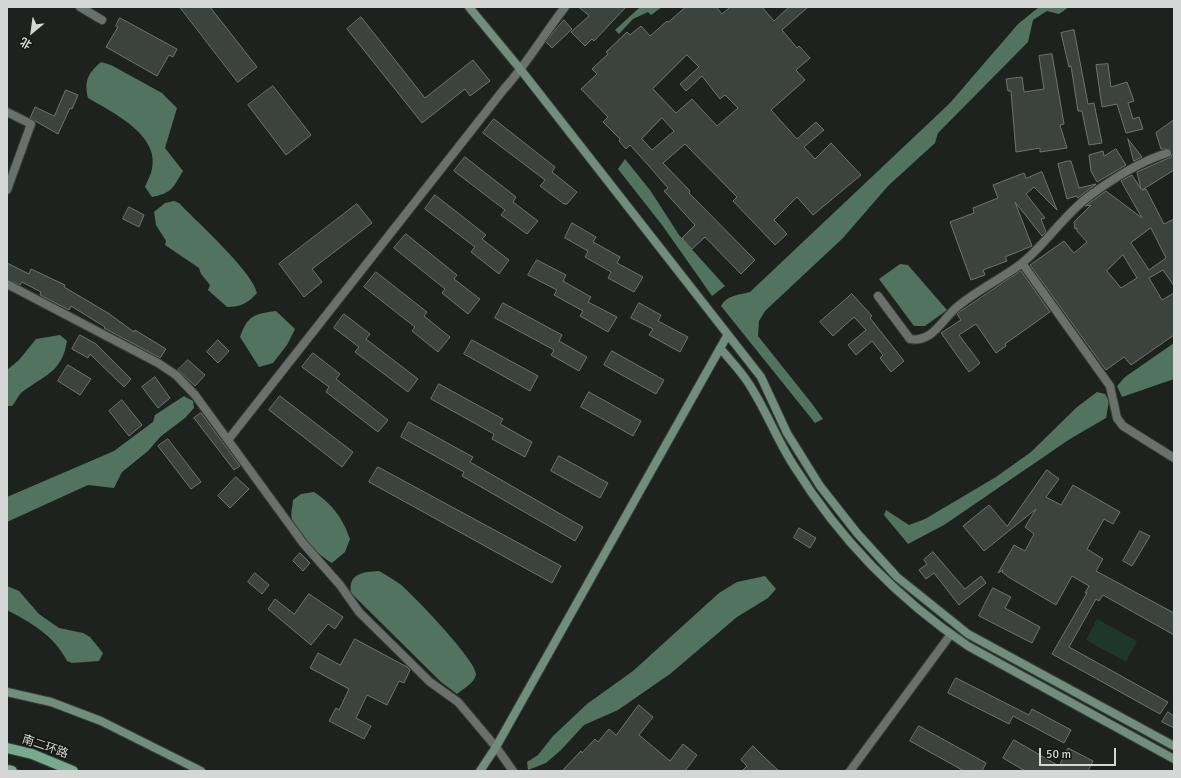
<!DOCTYPE html>
<html>
<head>
<meta charset="utf-8">
<style>
	body { margin:0 }
	#map { position:relative; width:1181px; height:778px; overflow:hidden; background:#1d221f; font-family:Signika,"Noto Sans SC",sans-serif }
	canvas { display:block }
	.frame { position:absolute; inset:0; border:8px solid #d4d7d5; pointer-events:none }
	.north { position:absolute; left:12px; top:12px; width:40px; height:40px; -webkit-text-stroke:3px #141916; paint-order:stroke; rotate:209deg; font-size:11px; font-weight:700; line-height:16px; text-align:center; color:#d4d7d5 }
	.north::after { content:''; display:block; margin:auto; width:14px; height:18px; background:#d4d7d5; clip-path:polygon(50% 0,100% 100%,50% 72%,0 100%) }
	.scale { position:absolute; left:1039px; top:748px; width:77px; height:18px; box-sizing:border-box; border:2px solid #d4d7d5; border-top:0; padding-left:5px; font-size:12px; line-height:14px; white-space:nowrap; color:#d4d7d5; -webkit-text-stroke:3px #141916; paint-order:stroke }
</style>
</head>
<body>
<div id="map">
<canvas width="1181" height="778"></canvas>
<div class="frame"></div>
<div class="north">北</div>
<div class="scale">50 m</div>
</div>
<script>
const g = document.querySelector('canvas').getContext('2d');
g.lineJoin = 'round';
function paint(path, color) { g.fillStyle = color; g.fill(path, 'evenodd'); }
function strokePath(path, color, width, dash) { g.strokeStyle = color; g.lineWidth = width; g.lineCap = dash ? 'butt' : 'round'; g.setLineDash(dash || []); g.stroke(path); }
function write(font, color, halo, rows, align = 'center') {
  g.font = font + ' Signika,"Noto Sans SC",sans-serif'; g.lineWidth = 3.5; g.setLineDash([]); g.textBaseline = 'middle'; g.strokeStyle = halo; g.fillStyle = color; for (const [text, x, y, turn = 0] of rows) {
    g.save(); g.translate(x, y); g.rotate((+turn || 0) * Math.PI / 180); g.textAlign = isNaN(turn) ? turn : align; if (halo) g.strokeText(text, 0, 0); g.fillText(text, 0, 0); g.restore();
  }
}
const green = new Path2D(`
	M1097 619 1137 641 1126 662 1086 640Z`);
const water = new Path2D(`
	M640 7H662L651 15 648 12 633 19 619 34 615 30Z
	M1039 7H1069L1059 14 1047 11 1033 20 1028 42 938 133 935 143 888 186 843 238 765 311 759 321 758 336 813 405 823 419 815 423 721 306C727 295 739 295 750 292L950 103 1018 24Z
	M101 62 111 65 162 93 177 108 165 148 183 171C173 188 172 193 152 197L145 187C147 181 151 175 152 169 160 135 112 112 88 98 84 81 88 73 101 62Z
	M625 159 650 190 679 235 725 286 712 296 662 225 618 169Z
	M174 201 179 203C196 221 253 272 257 293 248 303 241 307 227 307L208 290 210 285 201 274 199 268 165 245 166 241 156 225 154 212 165 203Z
	M900 264 908 265 947 310 925 326H914L879 279Z
	M276 311 295 329 287 345 273 363 259 367 240 337C248 315 254 314 276 311Z
	M60 335 67 341C62 373 44 375 21 393 17 397 16 402 12 406H7V370L19 360 36 339Z
	M1174 343V379L1122 397 1117 386 1125 377Z
	M1097 392 1105 394 1109 401 1106 418 1070 439 944 525 908 544 884 515 886 510 909 525 925 519 996 477 1031 452 1077 407Z
	M184 396 193 401 194 408 185 418 160 437 148 451 122 472 114 488 88 485 7 522V497L114 451 153 422 155 415Z
	M314 492C333 505 342 517 350 539L345 552 332 563C317 554 298 536 292 519 290 514 293 505 293 500L301 494Z
	M379 571C386 575 393 579 400 584 412 594 479 663 476 675 474 683 463 689 457 694L441 682 351 593C348 573 363 572 379 571Z
	M765 576 776 589 768 598 737 617 670 674 618 710 584 725 561 750 546 763 528 770 527 762 538 755 553 736 587 704 633 671 719 593 737 582Z
	M7 586 19 591 39 614 59 628 83 633 90 637 103 653 99 661 72 663 67 661C54 635 31 623 7 610Z`);
const building = new Path2D(`
	M180 7H210L257 67 238 82Z
	M579 7H626L594 41 592 39 585 46 571 32 589 16Z
	M686 7H716L722 14 730 7H762L774 21 789 7H808L782 30 797 48 799 46 810 58 796 70 805 80 771 110 797 139 816 122 824 130 804 147 815 159 831 143 861 175 813 215 797 197 774 220 787 234 775 245 733 201 737 197 685 144 663 163 690 191 689 193 755 260 741 274 705 237 692 249 682 238 695 225 664 191 668 188 649 166 630 145 626 149 619 141 620 139 603 122 608 117 581 89 597 74 592 69 608 54 606 52 627 32 630 35 641 26 650 36 667 21 668 22ZM687 55 699 67 680 84 686 91 702 76 720 99 725 95 738 108 717 126 692 99 676 113 653 89ZM662 118 674 131 652 150 642 139Z
	M361 17 425 98 473 60 490 81 470 96 465 89 422 123 347 29Z
	M120 18 177 49 173 57 169 55 157 76 106 47 118 27 116 26Z
	M564 20 572 29 552 48 546 42Z
	M1074 30 1088 104 1094 103 1102 143 1089 145 1082 111H1078L1071 66 1069 67 1061 33Z
	M1052 54 1064 124 1060 125 1067 148 1040 152V148L1016 152 1011 91H1008L1006 79 1022 77 1024 92 1044 89 1039 56Z
	M1108 64 1111 87 1127 82 1134 101 1128 103 1133 119 1139 117 1143 129 1126 133 1117 104 1102 107 1096 65Z
	M273 86 311 135 286 155 248 105Z
	M66 90 78 95 72 109 70 108 58 134 30 118 35 107 54 116Z
	M494 119 555 167 552 172 577 192 567 204H564L540 186 545 180 483 133Z
	M1174 120V170L1142 190 1146 189 1164 224 1174 219V286L1163 270 1149 278 1162 300 1174 293V335L1131 365 1124 357 1106 370 1030 265 1064 241 1074 253 1087 242 1077 231V228L1075 229 1074 222 1091 205 1085 206 1106 191 1142 218 1121 181 1132 175 1141 189 1137 172 1171 157 1172 154 1170 149H1161L1156 133ZM1151 228 1166 258 1149 270 1131 243ZM1123 255 1137 278 1121 288 1107 271Z
	M1128 139 1142 157 1134 161Z
	M1116 149 1126 165 1097 182 1091 171 1089 155 1103 151 1104 156Z
	M465 157 516 197 513 202 538 221 527 234 501 215 505 210 454 171Z
	M1068 161H1071L1079 188 1096 184 1078 198 1076 196 1067 199 1058 164Z
	M1042 172 1057 210 1034 187 1026 194 1045 218 1041 219 1046 232 1042 236 1015 202 1032 246 1005 257 1007 261 983 270 985 275 971 280 950 222 974 213 973 208 998 198 993 185 1024 173 1026 178Z
	M435 195 486 235 482 239 509 260 499 274 471 252 475 247 425 209Z
	M357 204 372 223 312 269 322 282 304 297 279 264Z
	M129 207 144 215 139 227 123 219Z
	M572 223 596 237 593 242 620 257 617 263 643 277 634 292 608 278 611 272 585 257 588 251 565 238Z
	M406 234 457 275 454 279 480 299 468 314 442 293 445 289 394 248Z
	M537 260 566 275 563 281 591 297 588 302 617 317 608 332 580 316 583 311 554 295 557 290 528 275Z
	M7 263 29 274 31 269 65 285 64 287 108 313 134 332 135 330 166 349 160 358 106 329 104 328 105 327 71 306 69 310 40 295 41 292 22 282 20 285 7 279Z
	M1021 271 1050 312 1005 344 1006 346 996 353 976 324 959 335 980 363 969 372 941 333 961 320 957 314Z
	M376 272 427 312 424 316 450 337 438 352 412 331 415 327 364 287Z
	M852 294 872 316 870 318 904 361 891 372 880 358 883 355 872 341 856 355 848 345 866 330 854 317 833 336 820 322Z
	M503 303 562 335 559 341 587 357 579 371 551 355 554 350 495 318Z
	M639 303 661 315 658 321 688 337 680 352 649 335 653 329 631 318Z
	M344 314 370 334 366 339 418 379 408 392 355 352 359 347 334 328Z
	M80 335 96 344 131 379 124 387 90 354 88 358 72 349Z
	M218 340 229 351 218 363 207 352Z
	M472 340 538 376 530 391 464 354Z
	M612 351 664 380 656 394 604 365Z
	M313 353 340 374 336 379 388 420 378 432 326 392 329 387 302 367Z
	M188 360 205 375 195 386 178 370Z
	M68 365 91 379 80 395 58 381Z
	M155 377 170 398 158 408 142 387Z
	M439 384 503 419 500 424 532 442 525 457 492 439 494 434 431 399Z
	M589 392 641 421 633 436 581 407Z
	M280 396 353 452 342 467 269 410Z
	M122 400 142 425 129 436 109 411Z
	M201 413 240 466 234 470 194 418Z
	M409 422 473 457 470 462 583 527 575 541 462 476 464 472 401 437Z
	M168 439 201 482 191 489 158 446Z
	M559 456 608 483 600 498 551 471Z
	M378 467 561 566 552 583 369 482Z
	M1047 470 1059 479 1046 497 1061 505 1073 485 1120 512 1113 524 1104 519 1087 549 1103 559 1096 571 1174 613V635L1103 595 1099 601 1096 599 1069 647 1168 702 1160 714 1052 654 1087 593H1085L1089 586 1072 576 1056 605 1010 578 1002 572 1003 570 998 573 1014 545 1025 551 1034 534 1025 527 1036 509 984 551 963 526 989 505 1007 526Z
	M236 477 249 489 230 508 218 496Z
	M799 528 816 538 810 548 794 538Z
	M1140 531 1150 536 1132 566 1123 561Z
	M933 552 965 589 981 576 986 583 959 605 934 573 926 579 919 570 927 564 924 560Z
	M300 553 310 563 303 571 293 561Z
	M255 573 269 585 262 594 248 582Z
	M993 588 1011 597 1005 608 1040 627 1032 643 979 616Z
	M309 594 343 617 335 629 328 624 311 645 268 609 275 599 294 614Z
	M355 639 407 667 410 670 404 683 399 681 387 705 367 695 356 718 371 726 364 739 329 721 336 708 339 710 349 689 310 668 318 653 340 665Z
	M956 678 1029 715 1032 709 1071 730 1064 743 1013 716 1009 724 948 693Z
	M639 705 653 717 639 735 670 761 683 744 697 755 685 771H562L581 751 582 753 595 739 598 742 609 729 616 735Z
	M1168 712 1174 716V728L1162 722Z
	M919 726 986 763 982 771H964L910 741Z
	M1014 740 1059 766 1068 748 1093 761 1088 771H1025L1003 758Z
	M753 746 764 757 779 771H742L747 766 741 760Z`);
const street = new Path2D(`
	M80 7 102 20
	M7 112 31 124 7 190
	M1022 263 1110 386 1117 418 1123 426 1174 458
	M7 284 158 363 176 375 195 395 303 543 340 585 359 612 430 682 458 702 496 747 513 771
	M878 296 910 339C933 343 942 319 957 307 977 290 1001 279 1021 264 1045 245 1063 216 1088 197 1112 179 1139 162 1167 153
	M228 440 504 89C527 64 544 34 565 7
	M850 771 951 634`);
const secondary = new Path2D(`
	M469 7 521 70 761 377 787 433 820 486 857 533 897 577 968 634 1174 746
	M720 348C730 360 741 371 749 384 766 410 777 440 794 466 839 538 898 599 968 646L1174 759
	M7 692 51 702 101 721 201 771
	M480 771 496 747 727 336`);
const primary = new Path2D(`
	M7 748 32 754 73 771
	M7 770 12 771`);
const streetNames = [
	["南二环路",45,747,19]
];
paint(green, '#1e372a');
paint(water, '#517360');
paint(building, '#3c423e');
strokePath(building, '#6e7470', 1);
strokePath(street, '#393d3a', 10);
strokePath(secondary, '#393d3a', 10);
strokePath(primary, '#393d3a', 12);
strokePath(street, '#6a706c', 8);
strokePath(secondary, '#708d7d', 8);
strokePath(primary, '#77aa8e', 10);
write('12px', '#d4d7d5', '#141916', streetNames);
</script>
</body>
</html>
